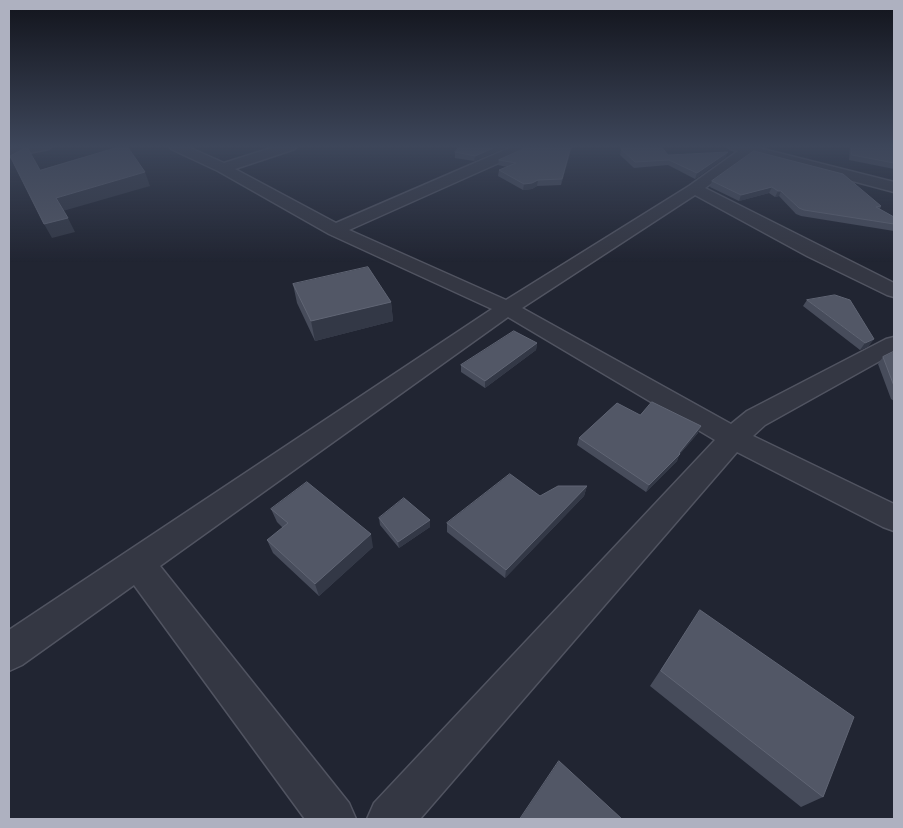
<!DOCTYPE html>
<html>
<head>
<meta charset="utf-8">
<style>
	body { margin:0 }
	#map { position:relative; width:903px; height:828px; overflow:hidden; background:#212532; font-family:"Fira Sans Condensed",sans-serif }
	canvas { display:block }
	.frame { position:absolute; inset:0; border:10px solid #aeb1c0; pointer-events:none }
</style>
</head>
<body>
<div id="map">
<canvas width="903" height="828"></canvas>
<div class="frame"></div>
</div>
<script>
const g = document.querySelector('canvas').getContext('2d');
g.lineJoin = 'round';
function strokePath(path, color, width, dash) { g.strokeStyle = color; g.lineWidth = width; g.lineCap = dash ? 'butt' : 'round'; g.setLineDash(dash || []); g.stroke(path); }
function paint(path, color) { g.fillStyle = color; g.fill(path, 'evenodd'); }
const minor = new Path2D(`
	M25 146H51L49 149 9 157V149Z
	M169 146H186L224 163 277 146H297L295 149 235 169 336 223 514 146H532L530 149 349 230 506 300 689 186 738 151 730 149 728 146H761L759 148 894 182V192L751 154 705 188 894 283V297L887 295 807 256 695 195 522 308 731 424 747 411 886 339 894 337V353L765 425 753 436 894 504V531L883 527 737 452 420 819H367L374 803 715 440 508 317 160 566 349 803 356 819H305L134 585 22 665 9 671V630L492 309 329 234 218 171 171 149Z`);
const wall = new Path2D(`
	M510 146 474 161 455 158V152Z
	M572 146 561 185 537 186 532 189 523 190 498 176 499 170 507 167 498 165 499 160Z
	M850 146H894V169L849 160Z
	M621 149 668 155 726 157 695 179 668 165 634 168 620 155Z
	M754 151 881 206 880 209 894 217V231L801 216 796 214 779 196 775 197 769 193 739 201 710 187 712 181Z
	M293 284 391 302 393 321 315 341 297 303Z
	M807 300 869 346 860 350 803 306Z
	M537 343 536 350 485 388 461 372V365Z
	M894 353V401L891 399 878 364 883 357Z
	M640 415 698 433 679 455 677 461 646 492 577 445 579 438Z
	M587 486 584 496 505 578 447 532V523L540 496Z
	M271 509 373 547 319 596 273 553 267 540 283 528 277 522Z
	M379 518 430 520V527L399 548 380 525Z
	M700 610 823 797 801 807 650 686 688 628Z`);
const shadedWall = new Path2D(`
	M498 146H510L474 161 475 156Z
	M571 146H572L561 185 562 179Z
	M728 152 726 157 695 179 697 173Z
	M145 172 150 186 63 211 56 198Z
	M538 180 537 186 532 189 523 190 524 184Z
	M772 187 769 193 739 201 741 195Z
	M778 191H781L779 196 775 197Z
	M68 218 75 232 52 238 44 224Z
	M391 302 393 321 315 341 311 321Z
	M874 339 869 346 860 350 865 343Z
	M537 343 536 350 485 388V381Z
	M701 426 698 433 679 455 677 461 646 492 649 485 679 453Z
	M587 486 584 496 505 578 506 570Z
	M430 520V527L399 548 398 542Z
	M371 534 373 547 319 596 315 584Z`);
const building = new Path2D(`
	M122 146H127L145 172 56 198 68 218 44 224 10 156 27 147 40 170Z
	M460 146H498L475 156 455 152Z
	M530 146H571L562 179 538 180 532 183 524 184 499 170 516 163 499 160Z
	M627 146H661L668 155 728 152 697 173 669 160 635 162 621 149Z
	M852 146H894V163L852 155Z
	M754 151 843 174 881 206 876 207 894 217V224L804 210 799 208 781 191H778L772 187 741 195 712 181Z
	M368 267 391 302 311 321 293 284Z
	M835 295 850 300 874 339 865 343 807 300Z
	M514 331 537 343 485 381 461 365Z
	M893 352 894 353V386L883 357Z
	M652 402 701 426 679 453 680 454 649 485 579 438 617 403 640 415Z
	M510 474 540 496 558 486H587L506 570 447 523Z
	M307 482 371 534 315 584 267 540 288 523 271 509Z
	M404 498 430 520 398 542 379 518Z
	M700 610 854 717 823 797 661 671Z
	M559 761 622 819H520Z`);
strokePath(minor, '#515461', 3);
paint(minor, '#343743');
paint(wall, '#474c5b');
paint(shadedWall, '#333846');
paint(building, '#525766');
strokePath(building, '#606574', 1);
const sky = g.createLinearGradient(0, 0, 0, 262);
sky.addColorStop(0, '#12141c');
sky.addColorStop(0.56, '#3d465a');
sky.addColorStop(1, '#3d465a00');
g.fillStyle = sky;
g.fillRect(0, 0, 903, 262);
</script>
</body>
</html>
